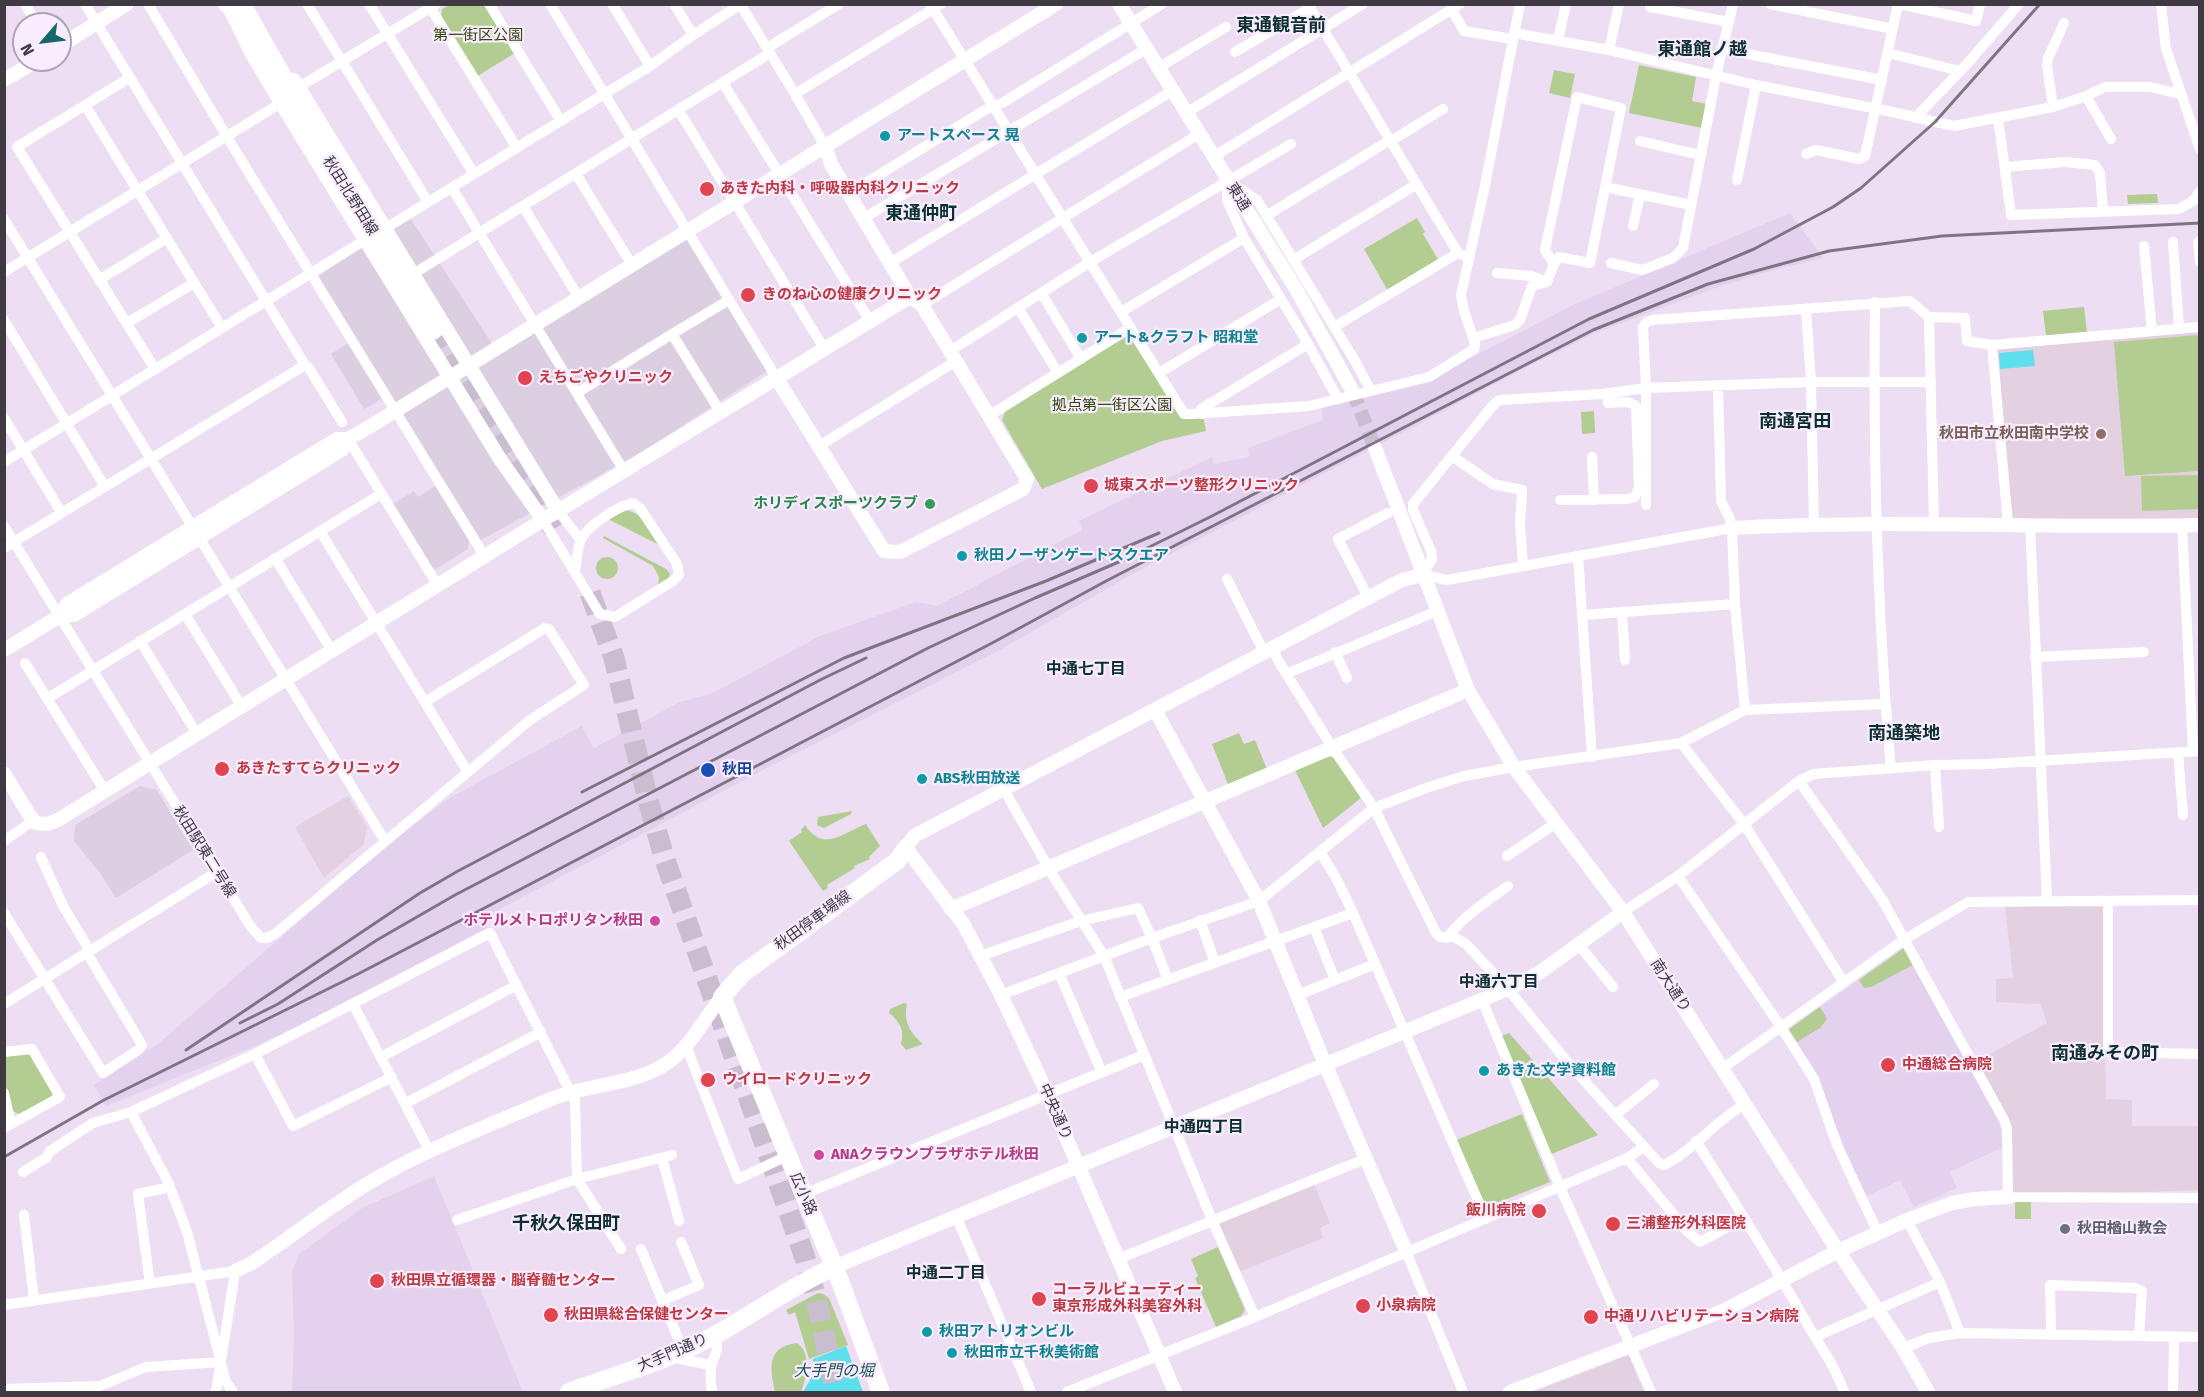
<!DOCTYPE html>
<html>
<head>
<meta charset="utf-8">
<style>
	body { margin:0 }
	#map { position:relative; width:2204px; height:1397px; overflow:hidden; background:#eddef4; font-family:"Fira Sans",sans-serif }
	canvas { display:block }
	.frame { position:absolute; inset:0; border:6px solid #3f3942; pointer-events:none }
	.north { position:absolute; left:12px; top:12px; width:60px; height:60px; box-sizing:border-box; background:#f8ecfe; border:2px solid #aea4b3; border-radius:50%; rotate:242deg; font-size:16px; font-weight:700; line-height:24px; text-align:center; color:#3f3942 }
	.north::after { content:''; display:block; margin:auto; width:21px; height:27px; background:#176668; clip-path:polygon(50% 0,100% 100%,50% 72%,0 100%) }
</style>
</head>
<body>
<div id="map">
<canvas width="2204" height="1397"></canvas>
<div class="frame"></div>
<div class="north">N</div>
</div>
<script>
const g = document.querySelector('canvas').getContext('2d');
g.lineJoin = 'round';
function paint(path, color) { g.fillStyle = color; g.fill(path, 'evenodd'); }
function strokePath(path, color, width, dash) { g.strokeStyle = color; g.lineWidth = width; g.lineCap = dash ? 'butt' : 'round'; g.setLineDash(dash || []); g.stroke(path); }
function write(font, color, halo, rows, align = 'center') {
  g.font = font + ' "Fira Sans","Noto Sans JP",sans-serif'; g.lineWidth = 4.5; g.setLineDash([]); g.textBaseline = 'middle'; g.strokeStyle = halo; g.fillStyle = color; for (const [text, x, y, turn = 0] of rows) {
    g.save(); g.translate(x, y); g.rotate((+turn || 0) * Math.PI / 180); g.textAlign = isNaN(turn) ? turn : align; if (halo) g.strokeText(text, 0, 0); g.fillText(text, 0, 0); g.restore();
  }
}
const commercial = new Path2D(`
	M409 216 494 347 684 230 770 369 642 452 481 540 390 394 364 409 331 354 350 342 313 280Z
	M435 486 469 541 468 549 436 569H433L393 504 414 491 418 497Z
	M140 786 157 790 193 850 116 898 100 873 74 841 75 825Z`);
const built = new Path2D(`
	M1790 213 1823 258 1766 272 1712 289 1593 334 1531 365 1131 575 1000 650 767 768 483 918 488 927 307 1022 248 1049 106 1106 94 1085 159 1043 393 840 451 797 582 726 594 748 680 702 713 693 820 636 916 602 937 606 1082 530 1079 521 1212 457 1214 464 1249 457 1248 448 1323 420 1322 407 1432 378 1573 305Z
	M1904 948 2000 1121 2003 1147 1950 1172 1957 1188 1914 1207 1900 1180 1865 1197 1825 1099 1788 1030Z
	M434 1176 523 1392H292L294 1336 292 1272 299 1254 362 1208Z`);
const education = new Path2D(`
	M2199 332V518L2012 520 1994 349Z
	M348 796 367 827 364 844 324 878 295 827Z
	M2005 906 2103 907 2106 1099 2132 1100V1126H2199V1190L2008 1197 2007 1129 1973 1063 2047 1023 2041 1004 1996 1002V979L2013 978Z
	M1314 1184 1330 1223 1320 1228 1323 1238 1239 1272 1217 1221Z
	M1629 1355 1644 1392H1534Z`);
const green = new Path2D(`
	M450 5H486L515 53 476 77 441 19 442 9Z
	M1639 65 1696 77 1692 101 1707 104 1702 128 1629 113Z
	M1554 70 1575 74 1570 98 1549 93Z
	M2157 194 2158 203 2128 204 2127 195Z
	M1417 218 1425 232 1423 234 1439 261 1388 291 1364 249Z
	M2084 307 2087 332 2046 336 2043 311Z
	M2199 335V471L2125 476 2114 342Z
	M1125 337 1132 340 1180 417 1203 416 1206 431 1162 441 1042 489 1002 420 1005 412Z
	M1594 411 1595 433 1582 434 1581 412Z
	M2199 475V509L2142 511 2141 476Z
	M625 510C643 512 650 531 659 545L608 519Z
	M604 536 666 569 670 574 668 579 658 586 659 577 653 566 603 538Z
	M596 568a11 11 0 1 1 22 0a11 11 0 1 1-22 0Z
	M1239 733 1244 744 1255 740 1267 769 1228 784 1212 744Z
	M1327 756 1334 758 1361 798 1323 828 1295 770Z
	M852 811 851 814 824 828 817 825 818 817Z
	M866 824 880 846 869 857 870 859 854 866 855 868 827 885 828 888 823 891 789 841 802 832 801 830 805 825C824 853 842 833 866 824Z
	M1904 948 1913 965 1871 987 1864 988 1859 980Z
	M904 1003 907 1004C903 1021 910 1033 923 1044L906 1050 901 1044C905 1030 900 1022 889 1013L890 1009Z
	M1820 1007 1827 1019 1820 1028 1797 1042 1788 1030Z
	M1509 1033 1598 1135 1549 1155 1499 1037Z
	M25 1052 32 1056 54 1092 51 1097 19 1114 11 1110C8 1095 0 1070 7 1055Z
	M1522 1114 1550 1182 1484 1208 1456 1140Z
	M2015 1200H2031V1219H2015Z
	M1218 1247 1245 1310 1241 1316 1216 1327 1195 1278 1198 1276 1191 1259Z
	M818 1293 823 1294 829 1298 848 1345 809 1359 795 1312 789 1315 786 1310Z
	M797 1343C812 1352 806 1379 801 1392H775C770 1368 766 1347 797 1343Z`);
const water = new Path2D(`
	M2033 350 2035 366 2000 369 1999 353Z
	M846 1346 863 1392H803L813 1375V1359Z`);
const tertiaryTunnel = new Path2D(`
	M1353 392 1375 448`);
const motorwayTunnel = new Path2D(`
	M433 329 554 529
	M590 593 614 658 648 800 664 857 805 1258 816 1298 836 1392`);
const minor = new Path2D(`
	M25 4 37 24
	M148 4 227 137 485 557
	M307 4 428 202
	M369 4 474 174
	M428 4 517 148
	M489 4 561 121
	M550 4 777 379
	M612 4 650 66
	M674 4 693 35
	M740 4 795 94 826 148
	M930 4 1184 414H1192L1309 406 1429 377 1474 349 1475 344 1463 307 1461 295 1485 185 1520 4
	M1308 4 1458 253 1469 258
	M1770 4 1893 29
	M1900 4 1976 21 1980 4
	M2161 4 2166 49 2200 149
	M1650 7 1729 22
	M1452 10 1464 31 1512 39
	M1514 33 1609 50 1756 85 1888 111 1954 126 2053 107 2086 96 2105 87H2150L2180 94
	M1558 40 1566 4
	M767 48 839 4
	M1722 49 1882 80
	M1609 50 1619 4
	M1235 52 1310 8
	M1888 53 1960 71
	M1158 68 1226 27
	M129 78 17 147 155 369
	M723 83 870 321
	M299 87 435 5
	M795 94 941 4
	M2086 96 2111 139
	M85 105 222 328
	M2053 107 2047 65 2048 58 2064 23
	M679 111 825 350
	M1186 113 1363 4
	M1915 118 1967 64 2019 4
	M1998 118 2011 215 2179 209 2193 201 2200 191
	M1391 141 1443 109
	M1640 141 1700 155
	M1806 154 1816 150 1859 159 1865 156 1898 4
	M1213 157 1460 4
	M2005 167 2065 162 2095 165 2100 173 2103 211
	M576 174 632 265
	M1227 180V200L1244 238 1304 337 1338 399
	M1737 180 1756 85
	M1232 184 1257 200 1355 361 1371 391
	M1605 187 1691 205
	M452 188 624 471
	M849 193 985 110 1004 102 1162 4
	M523 206 579 298
	M1266 216 1390 140
	M864 218 1146 49
	M4 219 385 841
	M1633 226 1640 194
	M386 228 650 66 693 35 741 4
	M2173 242 2179 329
	M2198 242 2200 262
	M2144 246 2152 331
	M1293 260 1417 184
	M890 263 1172 91
	M1611 263 1642 270 1673 258 1683 248 1716 76 1733 4
	M4 272 281 103
	M1497 273 1531 276 1547 282
	M413 274 770 53
	M99 280 167 238
	M1042 294 1081 359
	M1875 302C1873 458 1877 614 1891 769
	M922 305 1199 134
	M1019 309 1058 373
	M1806 310 1811 382 1814 525
	M1121 312 1244 238
	M1929 317 1934 524
	M4 320 105 487
	M127 323 194 283
	M1334 327 1458 253
	M672 334 729 300
	M1473 338 1515 325 1520 320 1532 286 1547 282 1554 264 1545 250 1577 97 1621 108 1590 263 1559 257 1554 264
	M1992 345 2008 524
	M950 351 1090 262 1291 144
	M305 365 309 368 342 422
	M1159 373 1281 299
	M1718 387 1721 501 1729 517 1732 528 1735 604 1745 710
	M577 393 672 334 721 413
	M1202 414 1201 409 1308 344
	M990 415 1130 328
	M4 418 61 512
	M348 439 438 586
	M819 446 956 361
	M1452 456 1493 484 1522 490 1520 524 1523 566
	M1592 457 1594 500
	M4 462 365 240
	M1560 500 1627 499 1635 497 1639 487 1636 406 1628 402 1608 403V393
	M1646 505V388L1643 327 1647 322 1653 320 1910 301 1929 317 1965 318 1967 341 1992 345 2200 327
	M558 511 580 539
	M543 520 600 614 615 617 673 581 679 575 677 564 640 508 633 503C618 506 585 527 580 542 577 551 577 561 575 570
	M2030 524 2047 900
	M2182 525 2193 751
	M4 526 251 927 261 938H267L275 934 530 720 584 685 549 629 545 628 425 702
	M1732 528 1447 580 1423 575 1432 559 1431 551 1413 510V504L1494 404 1500 400 1602 394 1646 388 1811 382H1931
	M320 531 467 771
	M4 548 305 365 85 4
	M1578 556 1592 757
	M275 558 332 651
	M1227 579 1264 652
	M1368 597 1338 539 1388 513
	M1622 612 1625 660
	M185 614 242 707
	M1582 615 1735 604
	M140 641 197 734
	M1272 648 1279 662 1332 747 1374 808 1436 933 1440 937H1454L1466 944 1508 989 1569 1064 1659 1163 1664 1165C1694 1150 1715 1121 1745 1104
	M1335 652 1347 678
	M2035 657 2144 652
	M25 663 105 791
	M1286 674 1437 611
	M48 698 381 494
	M1681 743 1744 824 1843 981
	M2178 752 2183 815
	M1935 765 1939 827
	M1799 781 1882 899 2004 1120 2007 1129 2008 1197 2200 1198
	M1003 788 1052 874 1104 956 1212 1220 1255 1317
	M4 841 34 820
	M1320 852 1335 876 1353 913 1486 1219
	M1507 856 1556 823
	M41 857 63 906 90 951
	M1678 876 1781 1027 1814 1079 1837 1145 1878 1233
	M2108 901V1052L2200 1054
	M1623 912 1678 876 1799 781 1813 774 1935 765 1987 764 2200 751
	M4 913 103 1073 138 1050 142 1045 87 953
	M1200 920 1215 963
	M1314 927 1335 980
	M1447 938C1463 916 1486 902 1508 886
	M1578 944 1613 987
	M980 956 1081 921 1138 908 1152 938 1168 980
	M1059 973 1102 1073
	M1001 995 1152 938 1259 901 1374 808 1426 788 1464 776 1514 767 1681 743 1745 710 1885 704
	M1298 995 1375 964
	M1120 997 1353 913
	M1482 1000 1560 1187 1651 1392
	M4 1004 217 872
	M353 1004 430 1152
	M686 1046 738 1179 787 1156
	M4 1052 32 1049 60 1097 4 1128
	M255 1054 293 1126 392 1077
	M381 1057 517 985
	M1723 1068 1905 939 1968 902 2200 900
	M4 1093 11 1124
	M406 1103 541 1032
	M131 1112 168 1182 187 1232 226 1382 233 1392
	M1615 1115 1654 1084
	M1696 1141C1735 1203 1774 1264 1809 1327 1822 1349 1836 1368 1844 1392
	M662 1158 679 1221
	M1627 1158 1687 1231 1700 1242 1744 1218
	M23 1172 47 1157 50 1151 93 1123 131 1112 255 1054 490 933 575 1101 577 1179 621 1249
	M804 1194 1144 1055
	M24 1215 34 1300
	M956 1216 1031 1392
	M457 1220 577 1179 672 1155
	M1907 1220 1940 1282 1960 1333
	M641 1249 683 1350
	M1406 1251 1463 1392
	M1118 1259 1365 1159
	M150 1284 138 1194 170 1187
	M662 1301 699 1285 681 1242
	M4 1305 235 1271
	M2051 1333 2050 1285 2135 1288 2142 1291 2139 1335
	M2172 1336 2174 1342 2173 1392
	M1815 1337 1940 1282
	M1903 1348 1929 1338 1960 1333 2200 1337
	M674 1354 680 1359 711 1365
	M4 1389 100 1386 146 1367 221 1362
	M216 1392 234 1279
	M712 1392C711 1384 710 1376 711 1368 713 1353 722 1352 714 1336
	M1067 1392 1255 1317 1627 1158 1644 1147`);
const tertiary = new Path2D(`
	M1119 4 1296 289 1353 392
	M228 5 251 52 281 103 500 459 543 520
	M60 46 127 4
	M4 80 38 60
	M294 80 558 511
	M777 379 884 551 900 552 1023 489 1027 479 922 305 910 297 831 164 826 148
	M1375 448 1468 690 1514 767 1623 912 1838 1251 1903 1348 1928 1392
	M1732 528C1888 519 2044 529 2200 525
	M60 616 67 604 337 439H348L369 427 1056 4
	M4 650 60 616 74 615 343 449 348 439
	M1155 710 1259 901 1325 1064 1406 1251
	M4 773 28 813 36 823 47 824 58 820 543 520 910 297
	M951 909 1468 690
	M834 1267 1508 989 1539 973 1623 912
	M235 1271 252 1263C297 1233 340 1198 388 1172 440 1144 497 1122 551 1099 588 1083 634 1086 667 1063 691 1047 704 1018 722 997
	M1175 1392 1048 1095 1001 995 964 925 906 848 914 836 1402 580 1423 575
	M1510 1392 1725 1310 1838 1251 1907 1220 1952 1203 1975 1199 2008 1197`);
const primary = new Path2D(`
	M227 4 228 5
	M569 1392C615 1375 663 1362 706 1340 750 1317 789 1287 834 1267
	M881 1392 840 1281 722 997 742 974 897 861 906 848`);
const motorway = new Path2D(`
	M240 4 322 149 433 329`);
const rail = new Path2D(`
	M582 792 844 658 1046 581 1159 533
	M240 1023 278 1004 377 940 455 895 928 648 1035 598 1121 561 1210 517 1589 319 1754 249 1833 207 1861 188 1935 122 2040 4
	M186 1050 420 893 458 871 822 679 866 658
	M4 1157 104 1100 358 974 994 642 1108 580 1593 330 1708 284 1829 251 1942 236 2200 223`);
const markers = [
	[885,136,6,"#0f9aa8"],
	[707,189,8,"#e0444e"],
	[748,295,8,"#e0444e"],
	[1082,338,6,"#0f9aa8"],
	[525,378,8,"#e0444e"],
	[2101,434,6,"#8d6e63"],
	[1091,486,8,"#e0444e"],
	[930,504,6,"#2e9e5b"],
	[962,556,6,"#0f9aa8"],
	[222,769,8,"#e0444e"],
	[708,770,8,"#1a4fb4"],
	[922,779,6,"#0f9aa8"],
	[655,921,6,"#d1479c"],
	[1888,1065,8,"#e0444e"],
	[1484,1071,6,"#0f9aa8"],
	[708,1080,8,"#e0444e"],
	[819,1155,6,"#d1479c"],
	[1539,1211,8,"#e0444e"],
	[1613,1224,8,"#e0444e"],
	[2065,1229,6,"#6b7280"],
	[377,1281,8,"#e0444e"],
	[1039,1299,8,"#e0444e"],
	[1363,1306,8,"#e0444e"],
	[551,1315,8,"#e0444e"],
	[1591,1317,8,"#e0444e"],
	[927,1332,6,"#0f9aa8"],
	[952,1353,6,"#0f9aa8"]
];
const parkNames = [
	["第一街区公園",478,36],
	["拠点第一街区公園",1112,406]
];
const cultureNames = [
	["アートスペース 晃",897,136],
	["アート&クラフト 昭和堂",1094,338],
	["秋田ノーザンゲートスクエア",974,556],
	["ABS秋田放送",934,779],
	["あきた文学資料館",1496,1071],
	["秋田アトリオンビル",939,1332],
	["秋田市立千秋美術館",964,1353]
];
const healthNames = [
	["あきた内科・呼吸器内科クリニック",720,189],
	["きのね心の健康クリニック",762,295],
	["えちごやクリニック",538,378],
	["城東スポーツ整形クリニック",1104,486],
	["あきたすてらクリニック",236,769],
	["中通総合病院",1902,1065],
	["ウイロードクリニック",722,1080],
	["飯川病院",1526,1211,"right"],
	["三浦整形外科医院",1626,1224],
	["秋田県立循環器・脳脊髄センター",391,1281],
	["コーラルビューティー",1052,1290],
	["東京形成外科美容外科",1052,1307],
	["小泉病院",1376,1306],
	["秋田県総合保健センター",564,1315],
	["中通リハビリテーション病院",1604,1317]
];
const streetNames = [
	["秋田北野田線",350,196,58],
	["東通",1238,197,58],
	["秋田駅東二号線",204,852,58],
	["秋田停車場線",813,921,-36],
	["南大通り",1670,986,57],
	["中央通り",1055,1112,66],
	["広小路",803,1194,67],
	["大手門通り",673,1353,-23]
];
const educationNames = [
	["秋田市立秋田南中学校",2089,434]
];
const leisureNames = [
	["ホリディスポーツクラブ",918,504]
];
const transitNames = [
	["秋田",722,770]
];
const hotelNames = [
	["ホテルメトロポリタン秋田",643,921],
	["ANAクラウンプラザホテル秋田",831,1155,"left"]
];
const worshipNames = [
	["秋田楢山教会",2077,1229]
];
const neighbourhoodNames = [
	["中通七丁目",1086,670],
	["中通六丁目",1499,983],
	["中通四丁目",1204,1128],
	["中通二丁目",946,1274]
];
const waterNames = [
	["大手門の堀",834,1372]
];
const quarterNames = [
	["東通観音前",1281,26],
	["東通館ノ越",1702,50],
	["東通仲町",921,214],
	["南通宮田",1795,422],
	["南通築地",1904,734],
	["南通みその町",2105,1054],
	["千秋久保田町",566,1224]
];
paint(commercial, '#dbcfe1');
paint(built, '#e4d1ee');
paint(education, '#e3d1e1');
paint(green, '#b2cc91');
paint(water, '#5edfee');
strokePath(tertiaryTunnel, '#cabdd0', 14, [14, 7]);
strokePath(motorwayTunnel, '#cabdd0', 21, [21, 10]);
strokePath(minor, '#fff', 10);
strokePath(tertiary, '#fff', 14);
strokePath(primary, '#fff', 18);
strokePath(motorway, '#fff', 21);
strokePath(rail, '#7e7582', 3);
for (const [x, y, r, color] of markers) { const dot = new Path2D(); dot.arc(x, y, r, 0, 2 * Math.PI); g.fillStyle = color; g.fill(dot); strokePath(dot, '#f8ecfe', 2); }
write('15px', '#31470b', '#f8ecfe', parkNames);
write('bold 15px', '#0d838f', '#f8ecfe', cultureNames, 'left');
write('bold 15px', '#be3a42', '#f8ecfe', healthNames, 'left');
write('15px', '#3f3942', '#f8ecfe', streetNames);
write('bold 15px', '#785e54', '#f8ecfe', educationNames, 'right');
write('bold 15px', '#27864d', '#f8ecfe', leisureNames, 'right');
write('bold 15px', '#164399', '#f8ecfe', transitNames, 'left');
write('bold 15px', '#b23c85', '#f8ecfe', hotelNames, 'right');
write('bold 15px', '#5b616d', '#f8ecfe', worshipNames, 'left');
write('bold 16px', '#0c3031', '#f8ecfe', neighbourhoodNames);
write('italic 16px', '#1b5359', '#f8ecfe', waterNames);
write('bold 18px', '#0c3031', '#f8ecfe', quarterNames);
</script>
</body>
</html>
